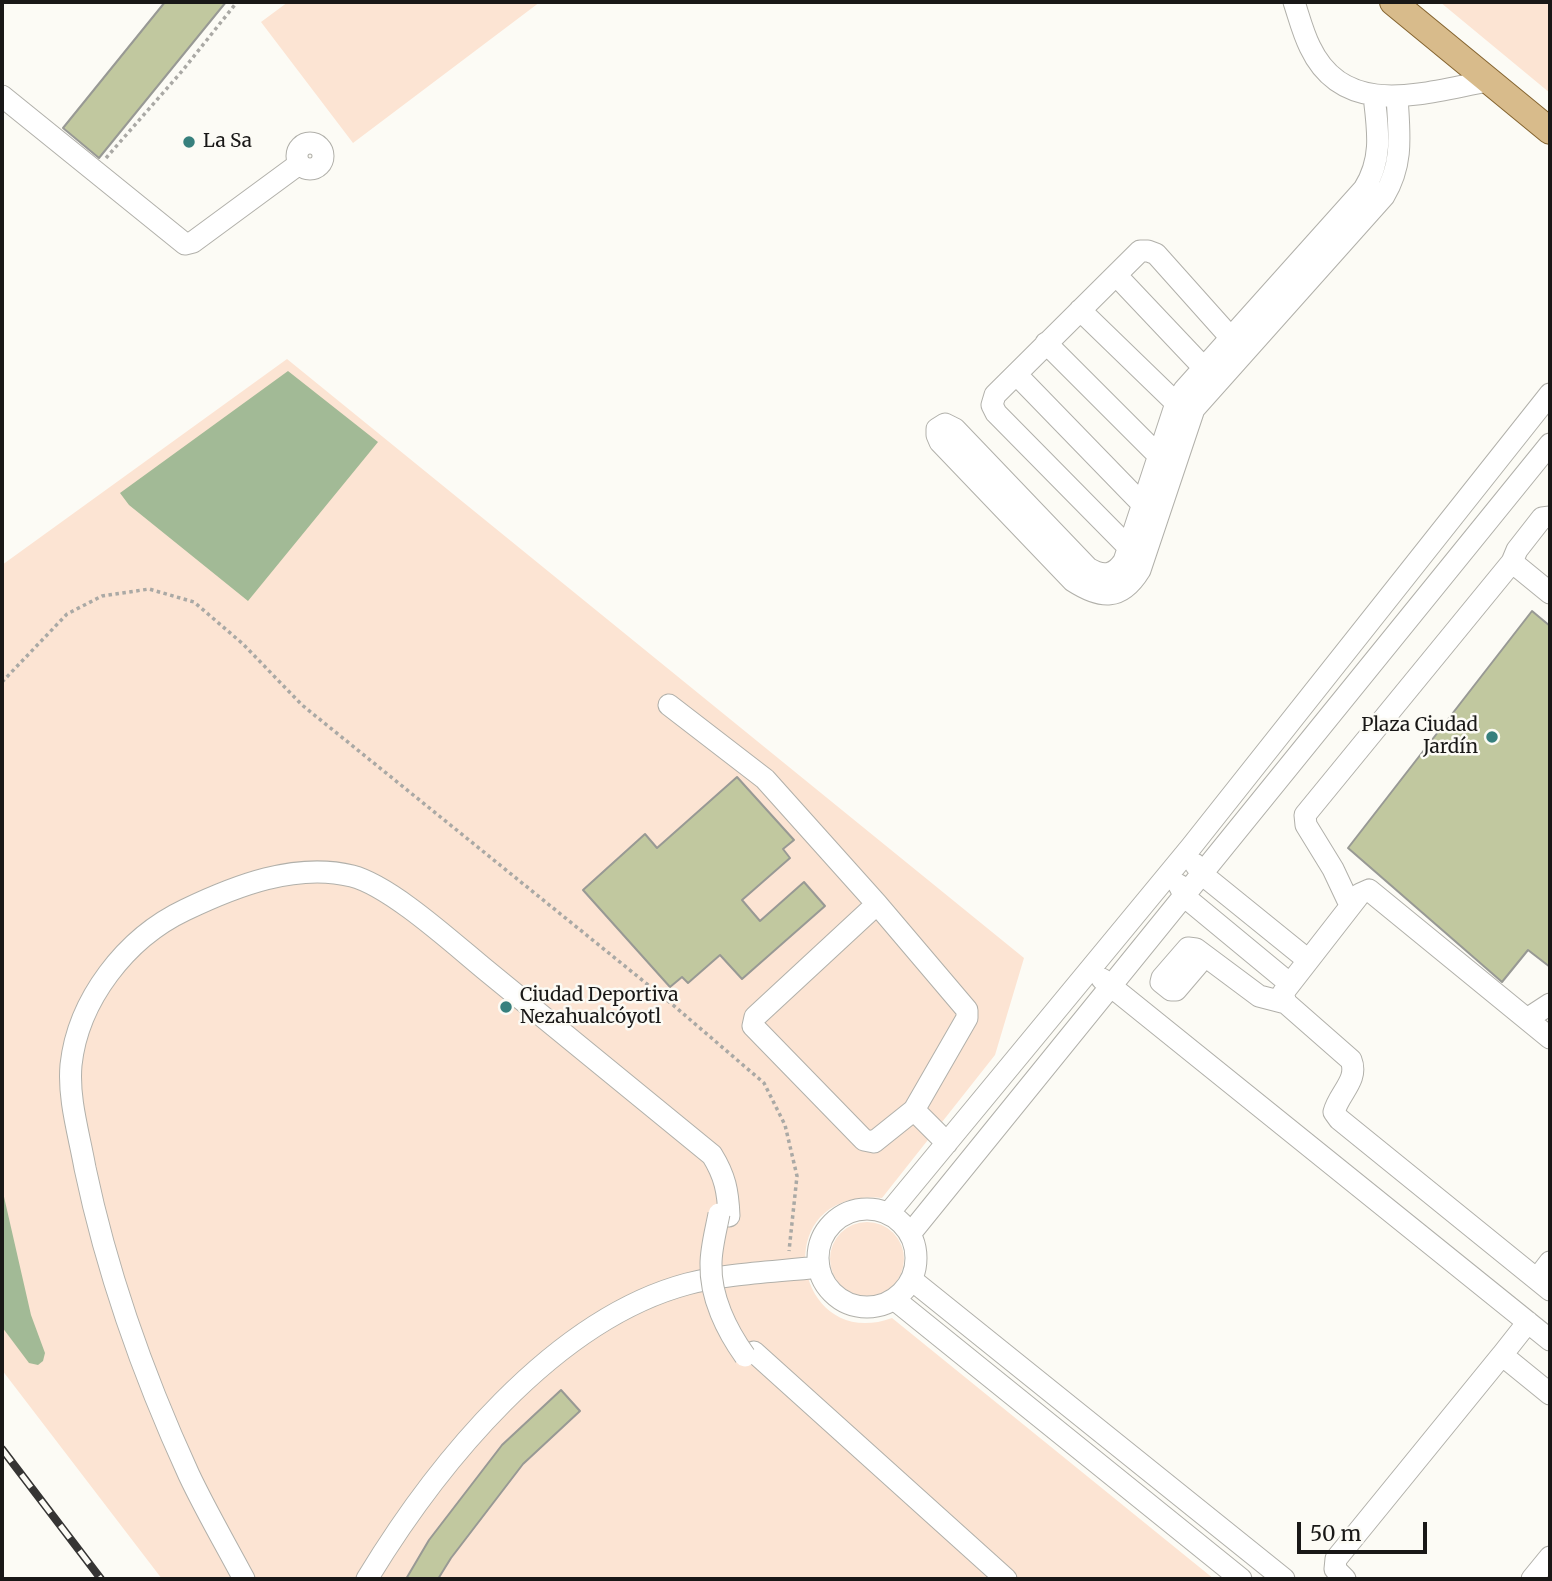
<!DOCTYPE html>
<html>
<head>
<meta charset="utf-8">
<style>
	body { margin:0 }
	#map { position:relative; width:1552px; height:1581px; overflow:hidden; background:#fcfbf5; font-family:Merriweather,serif }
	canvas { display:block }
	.frame { position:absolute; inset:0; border:4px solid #191817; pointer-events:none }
	.scale { position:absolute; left:1297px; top:1522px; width:130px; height:32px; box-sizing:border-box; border:4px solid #191817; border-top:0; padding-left:9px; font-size:21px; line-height:24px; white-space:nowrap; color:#191817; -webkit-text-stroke:5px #fcfbf5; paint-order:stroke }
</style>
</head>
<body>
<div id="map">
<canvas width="1552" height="1581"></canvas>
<div class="frame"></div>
<div class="scale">50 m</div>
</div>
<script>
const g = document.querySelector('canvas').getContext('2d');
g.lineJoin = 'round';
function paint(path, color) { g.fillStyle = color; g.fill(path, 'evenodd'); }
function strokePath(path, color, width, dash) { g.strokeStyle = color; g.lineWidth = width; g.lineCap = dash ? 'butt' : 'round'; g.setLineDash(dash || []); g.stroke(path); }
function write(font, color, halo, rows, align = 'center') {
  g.font = font + ' Merriweather,serif'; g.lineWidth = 5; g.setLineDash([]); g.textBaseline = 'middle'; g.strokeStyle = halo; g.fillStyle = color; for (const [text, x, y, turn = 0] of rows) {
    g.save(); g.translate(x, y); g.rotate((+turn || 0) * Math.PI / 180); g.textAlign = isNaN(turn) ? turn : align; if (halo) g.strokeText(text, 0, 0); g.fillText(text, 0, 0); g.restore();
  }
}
const green = new Path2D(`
	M288 2H540L353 143 261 22Z
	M1440 2H1550V93Z
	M287 359 1024 958 995 1055 882 1198C764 1188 794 1354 892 1318L1214 1579H162L2 1370V565Z
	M830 1259a37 37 0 1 1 74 0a37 37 0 1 1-74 0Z`);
const water = new Path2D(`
	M288 371 378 442 248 601 129 505 120 493Z
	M2 1188 31 1315 45 1353 43 1361 38 1365 29 1363 2 1327Z`);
const building = new Path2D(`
	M165 2H226L99 158 63 128Z
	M1532 611 1550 626V967L1528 950 1502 982 1348 848Z
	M737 777 794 840 783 849 790 858 742 900 760 921 804 882 825 906 742 979 720 955 688 983 682 977 670 987 583 890 645 834 657 848Z
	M561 1390 580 1411 523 1464 451 1558 438 1579H406L429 1540 502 1445Z`);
const path = new Path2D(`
	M106 158 183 70 237 2
	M2 682 67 614 102 596 149 589 194 602 243 644 302 705 673 1005 764 1083 785 1125 797 1176 789 1251`);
const minor = new Path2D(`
	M1294 2C1299 17 1303 33 1310 47 1345 121 1426 92 1488 81
	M2 96 185 244 193 242 299 164
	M1374 96C1378 130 1383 159 1364 189L1184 390 1176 403 1124 561C1114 576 1103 577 1088 568L955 429 945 424 937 429V435L940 442 1073 581C1101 599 1121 601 1140 570L1194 409 1384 196C1404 163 1399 133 1397 96
	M297 156a13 13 0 1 1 26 0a13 13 0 1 1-26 0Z
	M1116 275 1204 368
	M1080 310 1176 403
	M1046 343 1166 463
	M1016 374 1150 512
	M1137 556 996 413 992 405 995 395 1140 251H1148L1156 254 1240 348
	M1512 562 1550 593
	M669 705 765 779 877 904 755 1017 753 1026 864 1140 874 1142 914 1110 947 1143
	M1195 864 1203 875 1308 960
	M1179 885 1185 897 1289 983
	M877 904 967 1010V1018L914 1110
	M1350 905 1333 869 1306 825 1305 815 1512 562 1517 550 1542 518 1550 517
	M1205 956 1176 990H1171L1161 982 1162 978 1188 948 1196 949 1259 996 1286 1003
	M1102 979 1550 1340
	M1527 1019 1550 1004
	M1550 1038 1369 890 1360 894 1283 993 1286 1003 1351 1060C1359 1080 1339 1093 1334 1112L1339 1119 1550 1290
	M818 1258a49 49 0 1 1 98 0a49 49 0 1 1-98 0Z
	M888 1214 1191 847 1550 394
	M910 1234 1550 444
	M1537 1279 1550 1262
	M912 1280 1284 1579
	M894 1299 1241 1579
	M754 1352 1006 1579
	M1502 1355 1528 1322
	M244 1579C226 1545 206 1511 189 1475 144 1377 107 1273 85 1168 79 1134 68 1099 71 1065 78 1000 126 938 185 910 235 886 296 862 352 876 391 886 454 944 487 971 562 1032 637 1094 712 1155 725 1176 728 1191 729 1216
	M367 1579C436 1465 553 1320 687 1284 730 1273 775 1272 819 1267
	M1345 1579 1335 1569 1336 1559 1502 1355 1550 1394
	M1532 1579 1550 1557`);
const major = new Path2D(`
	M1393 2 1550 131`);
const rail = new Path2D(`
	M2 1449 101 1579`);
const minorBridge = new Path2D(`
	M719 1214C716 1230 711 1248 711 1264 710 1297 727 1331 745 1356`);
const markers = [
	[189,142,7,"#37807d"],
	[1492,737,7,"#37807d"],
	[506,1007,7,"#37807d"]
];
const poiNames = [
	["La Sa",203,142],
	["Plaza Ciudad",1478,726,"right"],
	["Jardín",1478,748,"right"],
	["Ciudad Deportiva",520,996],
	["Nezahualcóyotl",520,1018]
];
paint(green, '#fce4d3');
paint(water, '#a2ba96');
paint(building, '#c1c89f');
strokePath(building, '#989994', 2);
strokePath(minor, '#b1b0aa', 23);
strokePath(major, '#846430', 28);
strokePath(path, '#aaa9a5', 3.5, [3.5, 3.5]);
strokePath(minor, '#fff', 21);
strokePath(major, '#d8bb8b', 26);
strokePath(rail, '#363534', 8);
strokePath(rail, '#fcfbf5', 5, [16]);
strokePath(minorBridge, '#b1b0aa', 23, []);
strokePath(minorBridge, '#fff', 21);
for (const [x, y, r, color] of markers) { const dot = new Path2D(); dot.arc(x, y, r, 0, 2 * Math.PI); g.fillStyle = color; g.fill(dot); strokePath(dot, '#fcfbf5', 2.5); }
write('19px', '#191817', '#fcfbf5', poiNames, 'left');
</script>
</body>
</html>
